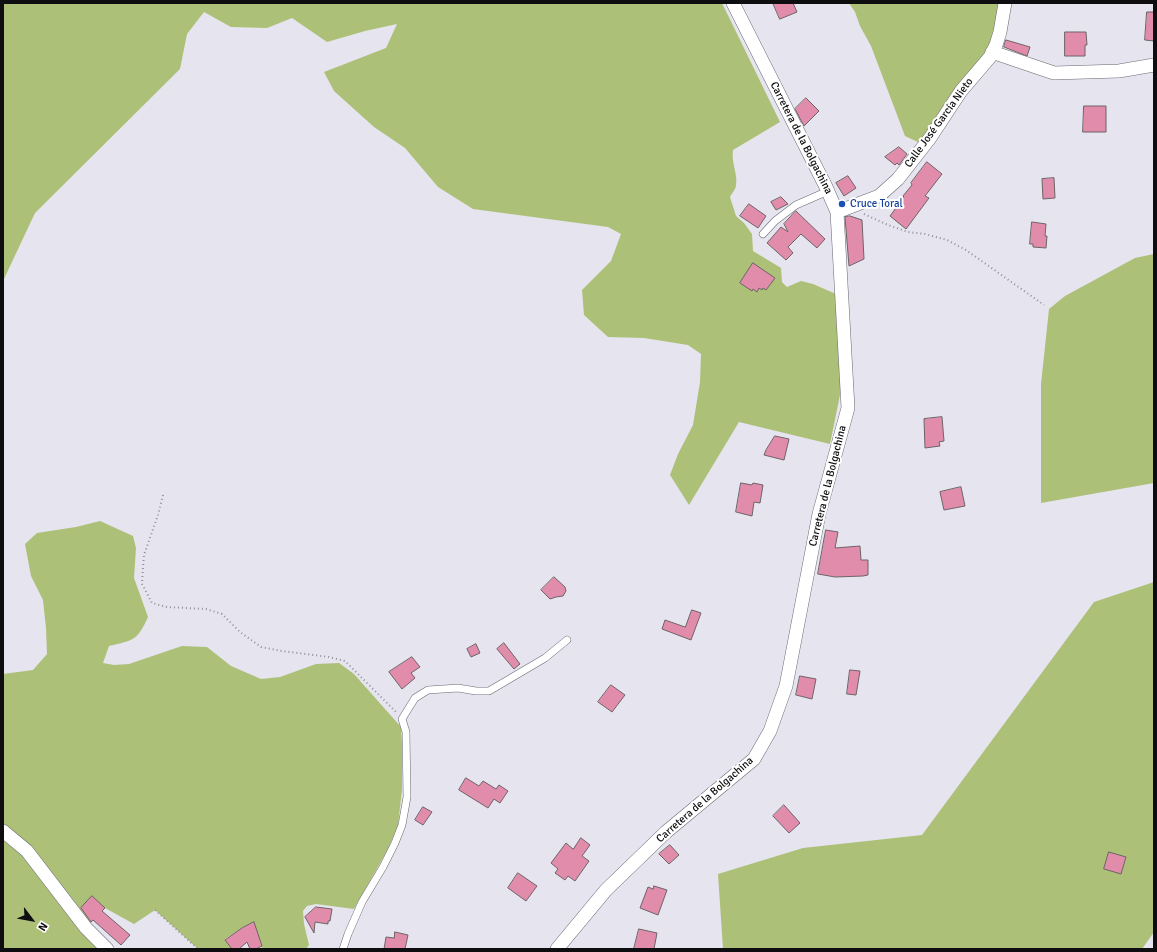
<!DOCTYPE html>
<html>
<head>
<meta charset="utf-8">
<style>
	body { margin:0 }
	#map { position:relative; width:1157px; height:952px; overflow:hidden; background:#e5e4ef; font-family:Signika,sans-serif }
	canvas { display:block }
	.frame { position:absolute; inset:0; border:4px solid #0e0e11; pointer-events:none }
	.north { position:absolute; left:12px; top:900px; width:40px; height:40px; -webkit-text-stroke:3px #fff; paint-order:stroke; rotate:122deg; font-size:11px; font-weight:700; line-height:16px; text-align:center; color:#0e0e11 }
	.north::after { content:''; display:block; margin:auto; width:14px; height:18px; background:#0e0e11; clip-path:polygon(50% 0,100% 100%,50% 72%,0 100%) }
</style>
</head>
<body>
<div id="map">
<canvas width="1157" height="952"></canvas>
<div class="frame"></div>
<div class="north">N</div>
</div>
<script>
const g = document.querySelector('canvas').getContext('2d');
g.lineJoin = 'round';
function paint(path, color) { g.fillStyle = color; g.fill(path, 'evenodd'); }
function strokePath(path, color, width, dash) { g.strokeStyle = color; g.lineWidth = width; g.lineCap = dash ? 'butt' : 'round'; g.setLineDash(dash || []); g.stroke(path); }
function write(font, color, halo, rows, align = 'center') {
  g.font = font + ' Signika,sans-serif'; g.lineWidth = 4; g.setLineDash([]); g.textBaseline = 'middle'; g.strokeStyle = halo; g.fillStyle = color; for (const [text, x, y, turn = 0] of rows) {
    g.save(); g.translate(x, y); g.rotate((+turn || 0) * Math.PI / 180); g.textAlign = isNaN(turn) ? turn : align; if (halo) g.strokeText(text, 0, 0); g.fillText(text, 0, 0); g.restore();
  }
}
const green = new Path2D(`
	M3 3H722L780 122 733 150C731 163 738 174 736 185 736 189 732 193 730 197L736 216 744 223 752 234 753 251 781 268 782 282 787 287 801 281 813 284 836 294 842 385 830 444 739 422 689 505 670 475 678 454 693 425 700 382 701 354 688 345 644 338 608 337 584 315 582 290 611 261 621 234 608 227 473 209 438 187 405 148 374 127 334 91 324 72 386 48 397 24 365 31 327 42 292 18 267 28 231 27 204 12 187 34 180 69 35 213 3 281Z
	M849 3H1000L994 41 920 143 905 136 871 46 860 26 855 12Z
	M1154 254V483L1041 503V384L1049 309 1065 296 1135 258Z
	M100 521 133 536 136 548 134 578 148 617C137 641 134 640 109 646L103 663 114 665 129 664 182 646 207 647 231 666 261 679 280 677 316 664 339 663 354 674 401 727 402 743V790L398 825 388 849 354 909 316 904 307 906 303 911 304 924 309 945 306 949H264L261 947 253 922 242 928 225 939 232 949H198L155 910 134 924 105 908 86 928 107 949H3V674L33 670 47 654 46 628 43 600 31 576 25 544 37 533 76 527Z
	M1154 582V932L1142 949H723L718 874 803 848 922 835 1094 602Z`);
const building = new Path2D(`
	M773 3H793L797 12 780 19Z
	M1147 12H1154V41L1145 40Z
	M1065 32H1086L1087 45H1085V56H1065Z
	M1006 40 1030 47 1027 56 1004 47Z
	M806 98 819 111 804 126 795 109Z
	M1084 106H1106V132H1083Z
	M899 147 907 154 899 165 897 163 895 165 885 157Z
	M927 162 942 174 925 196 929 198 906 229 890 216 904 197 903 196 912 185 911 183Z
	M848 176 856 188 844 196 836 183Z
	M1054 178 1055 198 1043 199 1042 179Z
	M781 197 788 204 776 210 771 202Z
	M749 204 766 216 758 228 740 216Z
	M796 211 825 239 817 248 801 234 788 247 793 253 786 260 767 243 781 227 788 232 784 224Z
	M850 216 862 220 864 259 849 266 845 217Z
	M1032 222 1046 224 1045 236H1047L1046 248 1033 247V244H1030Z
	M753 263 775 278 766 290 763 288 762 290 759 288 757 292 753 289 752 291 740 283Z
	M942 417 944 441 939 442 940 446 925 448 924 419Z
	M775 436 789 439 784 460 764 455 766 450Z
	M741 483 752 485 753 483 763 485 760 503 754 502 752 516 736 512Z
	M961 487 965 506 944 510 940 492Z
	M826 530 838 532 835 548 860 546 861 560H868V575L863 576 835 577 818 574Z
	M554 577 565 587 566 591 563 596 556 597 550 599 541 590Z
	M692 610 701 613 691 640 662 629 665 620 685 627Z
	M504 643 520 664 514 669 497 649Z
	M476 644 480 653 471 657 467 649Z
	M412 657 420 667 411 673 415 678 402 689 389 672Z
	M850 670 860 671 856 695 847 694Z
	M800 676 816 679 812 699 796 695Z
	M611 685 625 695 612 712 598 702Z
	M466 778 479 786 483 781 496 789 499 785 508 791 500 803 494 799 488 808 459 790Z
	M784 805 800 823 789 833 773 816Z
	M423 807 432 812 423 825 415 820Z
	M581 838 590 845 582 856 589 861 575 881 568 876 565 880 555 873 558 869 551 863 566 843 573 849Z
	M670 845 679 855 669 864 659 854Z
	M1109 852 1126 857 1121 874 1104 869Z
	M518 873 537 886 526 901 508 888Z
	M654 886 667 890 658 915 640 908 648 887 653 889Z
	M92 896 105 908 102 911 130 935 121 945 93 920 91 922 81 908Z
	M316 907 332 909 330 921H328V924L315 922 314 933 305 917Z
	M254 922 262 946 256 949H250L247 942 239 949H232L225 940 242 928Z
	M639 929 657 933 654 949H634Z
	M395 932 408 935 405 949H384L386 937 394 938Z`);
const path = new Path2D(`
	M864 214 888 225 908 232 925 234 947 240 966 250 1044 305
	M163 495 158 515 144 555 143 567 142 584 152 603 167 607 206 609 222 614 240 632 261 647 282 651 329 657 345 661 396 712
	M155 910 198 949`);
const lane = new Path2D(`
	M763 234 775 221 796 205 828 191
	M343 949 348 934 362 902 383 867 395 843 402 825 407 797 406 732 402 719 415 698 428 690 458 688 476 691H489L545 658 567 640`);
const street = new Path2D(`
	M992 52 1054 73 1119 71 1154 65
	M837 212 879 196 898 179 930 138 961 91 990 57 996 45 1000 32 1005 3
	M3 831 27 851 86 928 107 949
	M557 949 606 890 666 832 754 759 770 731 786 686 819 514 848 408 837 212 826 187 733 3`);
const markers = [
	[842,204,4,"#1a4fb4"]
];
const streetNames = [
	["Calle José García Nieto",939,123,-54],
	["Carretera de la Bolgachina",801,138,63],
	["Carretera de la Bolgachina",828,486,-76],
	["Carretera de la Bolgachina",705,800,-41]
];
const transitNames = [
	["Cruce Toral",850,204]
];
paint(green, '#adc077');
paint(building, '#e28cab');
strokePath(building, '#6d6366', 1);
strokePath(lane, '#696972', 8);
strokePath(street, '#696972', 14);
strokePath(path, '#919098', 2, [1, 3]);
strokePath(lane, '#fff', 7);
strokePath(street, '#fff', 13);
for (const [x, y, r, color] of markers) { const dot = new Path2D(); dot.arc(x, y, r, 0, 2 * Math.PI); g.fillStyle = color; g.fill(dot); strokePath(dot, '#fff', 1.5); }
write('11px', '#0e0e11', '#fff', streetNames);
write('11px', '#164399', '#fff', transitNames, 'left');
</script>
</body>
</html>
